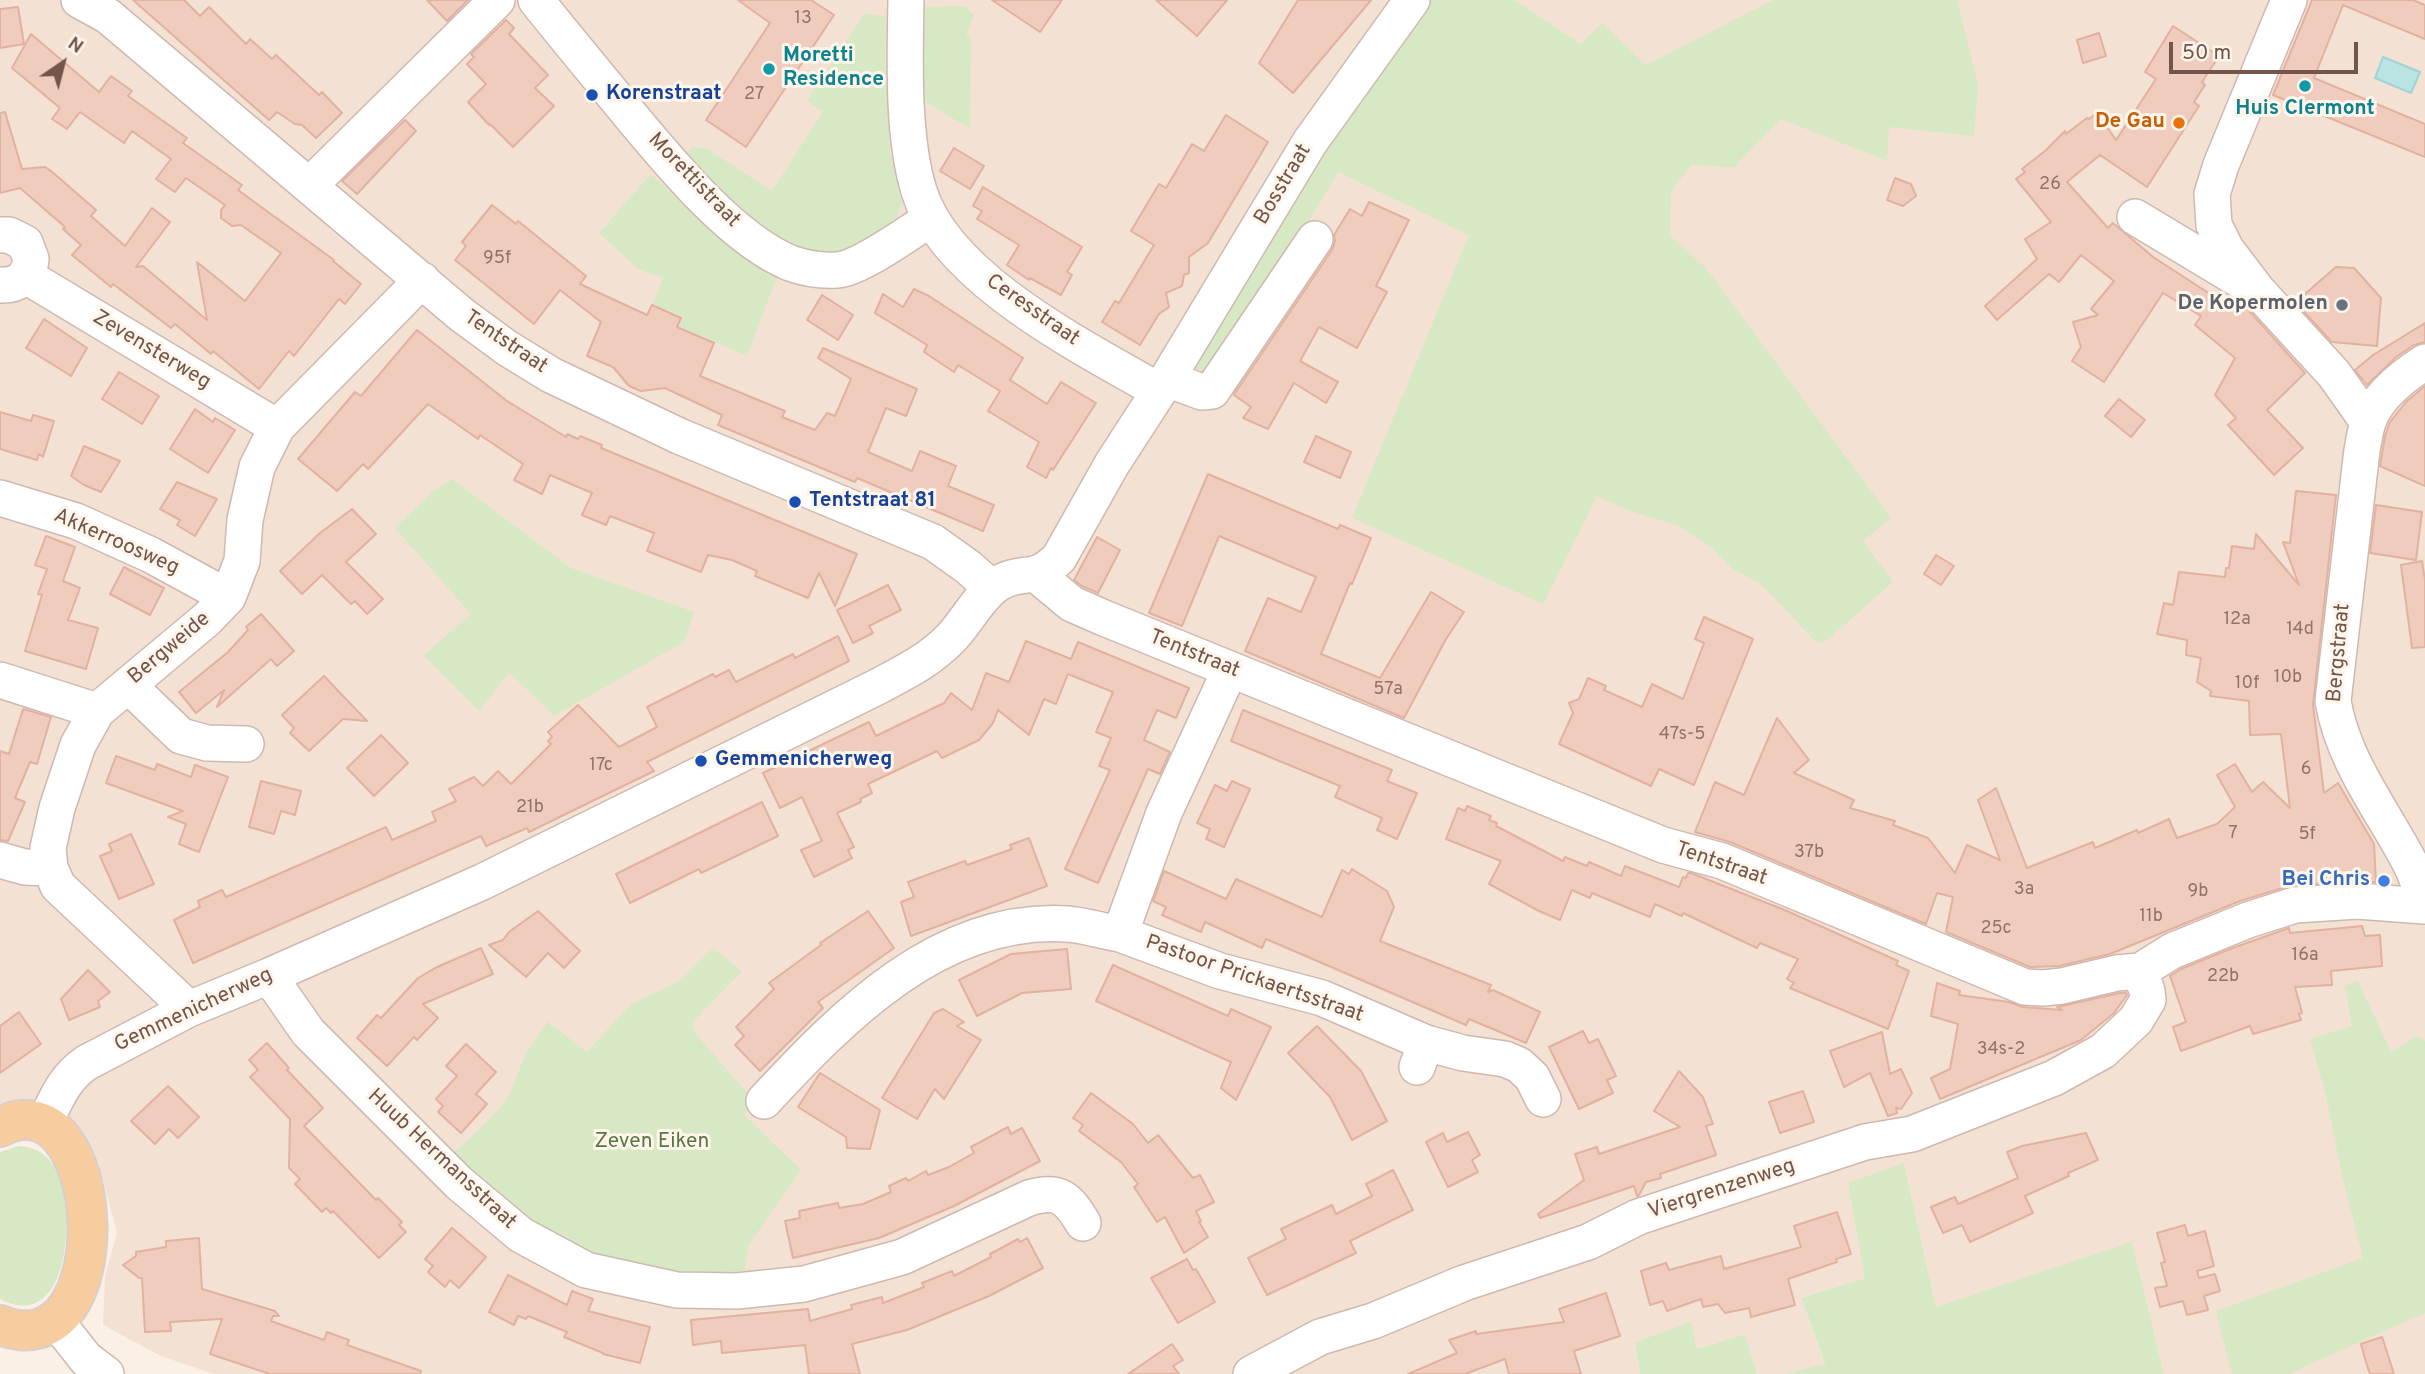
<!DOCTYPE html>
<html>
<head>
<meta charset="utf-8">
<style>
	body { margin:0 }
	#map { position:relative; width:2425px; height:1374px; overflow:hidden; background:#fbf0e5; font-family:Overpass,sans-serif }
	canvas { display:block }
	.north { position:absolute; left:28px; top:28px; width:70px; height:70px; -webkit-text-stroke:5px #fef5eb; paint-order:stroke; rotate:35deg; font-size:19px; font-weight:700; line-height:28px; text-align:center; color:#73554b }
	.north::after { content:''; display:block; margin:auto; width:24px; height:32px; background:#73554b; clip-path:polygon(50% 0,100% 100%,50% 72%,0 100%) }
	.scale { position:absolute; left:2169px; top:42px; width:189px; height:32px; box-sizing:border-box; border:4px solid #73554b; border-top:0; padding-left:9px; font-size:21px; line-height:24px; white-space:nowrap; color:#73554b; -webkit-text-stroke:5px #fef5eb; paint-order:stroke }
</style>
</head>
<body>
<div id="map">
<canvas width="2425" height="1374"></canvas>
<div class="north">N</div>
<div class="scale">50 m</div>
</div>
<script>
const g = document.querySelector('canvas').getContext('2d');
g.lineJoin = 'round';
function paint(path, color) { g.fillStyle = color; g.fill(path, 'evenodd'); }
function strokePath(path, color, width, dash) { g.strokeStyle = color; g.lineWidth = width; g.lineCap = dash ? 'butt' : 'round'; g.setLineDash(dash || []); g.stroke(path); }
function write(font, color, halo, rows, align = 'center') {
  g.font = font + ' Overpass,sans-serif'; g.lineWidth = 6; g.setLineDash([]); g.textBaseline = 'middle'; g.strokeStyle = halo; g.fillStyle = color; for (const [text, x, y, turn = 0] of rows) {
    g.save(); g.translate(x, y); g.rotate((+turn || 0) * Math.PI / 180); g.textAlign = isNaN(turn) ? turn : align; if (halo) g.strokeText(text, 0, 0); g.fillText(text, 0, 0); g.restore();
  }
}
const residential = new Path2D(`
	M0 0H2425V1374H2164L2132 1243 1936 1307 1904 1163 1865 1278 1801 1298 1825 1365 1785 1374H1757L1745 1334 1697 1349 1690 1323 1635 1342 1640 1374H214L161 1356 103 1325 105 1276 117 1233 103 1180 87 1139 34 1099 0 1104Z`);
const green = new Path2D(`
	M1421 0H1515L1581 44 1602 23 1646 65 1773 0H1957L1978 85 1974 136 1889 127 1887 161 1781 119 1734 167 1691 165 1671 191 1670 236 1706 268 1891 518 1863 541 1893 582 1827 640 1817 643 1761 584 1734 570 1712 548 1679 526 1627 510 1597 496 1543 604 1352 518 1469 235 1338 172 1220 370 1209 374 1190 366 1247 268Z
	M955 6 965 7 974 15 966 35 971 39 970 129 923 100 924 7Z
	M864 14 886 16 885 57 890 152 902 204 897 218 880 232 849 250 822 256 800 249 777 238 725 201 685 154 692 147 706 148 772 191 823 112 807 101Z
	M651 174 712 233 777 276 747 356 679 326 684 317 653 304 663 278 638 269 599 233Z
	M452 479 571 568 694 612 684 642 554 716 509 672 479 711 424 655 471 614 395 528 434 491Z
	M713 948 742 971 692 1023 695 1033 753 1100 744 1115 801 1170 748 1246 744 1277 696 1275 635 1267 585 1256 548 1236 449 1157 483 1126 508 1098 526 1053 548 1022 587 1052 631 1004 680 981Z
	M2358 981 2391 1052 2417 1036 2425 1041V1313L2288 1374H2232L2216 1311 2363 1258 2343 1179 2326 1095 2310 1039 2352 1026 2345 986Z
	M19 1146C33 1147 44 1152 52 1163 78 1199 73 1337 0 1299V1152Z
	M1904 1163 1936 1307 2132 1242 2164 1374H1785L1825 1364 1801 1298 1865 1278 1848 1183Z
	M1691 1322 1697 1349 1745 1334 1757 1374H1640L1635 1342Z`);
const water = new Path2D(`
	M2383 57 2420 72 2411 93 2375 78Z`);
const building = new Path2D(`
	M133 0H184L200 16 209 7 246 44 250 39 272 59 276 55 319 95 322 92 342 113 316 138 302 125 295 124 277 112 269 120Z
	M427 0H468L447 21Z
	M738 0H811L834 15 746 147 706 120 770 23Z
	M992 0H1062L1040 32Z
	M1156 0H1227L1197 36Z
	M1298 0H1371L1293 93 1259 63Z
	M2312 0H2413L2425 5V39L2343 5 2314 78 2425 124V157L2273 95Z
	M18 7 24 44 0 48V9Z
	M506 20 514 28 509 34 548 75 535 88 554 106 513 147 490 124 489 125 468 102 486 84 467 64 474 57 471 54Z
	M2173 26 2219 56 2202 82 2205 85 2194 102 2199 106 2147 187 2100 155 2067 182 2108 228 2113 223 2153 257 2224 303 2229 297 2241 302 2305 373 2267 410 2303 448 2274 475 2228 425 2236 418 2215 395 2235 358 2195 325 2201 316 2163 293 2104 382 2072 361 2081 347 2073 322 2098 315 2091 309 2114 281 2081 255 2059 282 2049 274 1997 320 1985 306 2037 259 2025 239 2051 222 2016 179 2025 172 2022 169 2045 151 2065 131 2066 134 2087 118 2089 119 2097 113 2116 140 2156 79 2145 72Z
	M2099 33 2106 56 2083 63 2077 40Z
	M31 34 99 92 111 76 132 91 128 96 187 138 183 143 242 185 238 190 334 260 333 261 361 284 345 304 339 299 294 356 289 351 259 389 213 351 211 354 175 324 171 328 113 284 111 287 72 255 81 245 63 229 65 227 20 188 0 193V113L5 112 22 169 45 167 51 171 96 210 91 216 125 246 152 208 170 222 136 267 143 266 207 320 197 262 245 301 281 253 241 225 232 226 221 218V210L225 205 186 178 175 192 156 179 171 159 132 131 124 143 80 112 67 129 52 119 60 108 12 68Z
	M1226 115 1268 142 1208 243 1189 257V273L1184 275 1182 286 1166 293 1169 307 1159 314 1140 345 1102 322 1115 301 1119 303 1154 245 1131 231 1159 184 1166 188 1192 144 1204 151Z
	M405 120 416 131 357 194 342 181Z
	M954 148 984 166 970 189 940 171Z
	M1895 178 1911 184 1916 196 1903 206 1887 200Z
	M983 187 1082 247 1067 272 1072 275 1061 295 1030 278 1029 280 1007 265 1019 245 977 219 982 211 973 206Z
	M1369 202 1409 220 1376 286 1387 292 1357 348 1319 327 1300 361 1338 382 1326 403 1294 383 1268 429 1243 418 1251 407 1234 395 1235 393 1332 250 1335 241 1334 235 1350 209 1362 216Z
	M492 205 516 224 518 221 586 276 580 284 647 315 652 305 681 318 677 327 714 343 700 376 785 411 782 417 815 430 827 413 835 416 851 379 818 358 823 348 917 389 906 416 886 408 868 452 912 471 920 451 956 466 948 486 994 505 983 531 857 478 855 482 718 425 722 415 665 388 641 391 629 386 613 367 587 356 601 322 560 290 534 324 455 260 466 246 462 242Z
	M2336 267 2354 268 2381 298 2377 346 2332 342 2304 312 2305 294Z
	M914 289 929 296 1023 358 1010 380 1047 404 1061 382 1096 403 1053 470 1051 468 1046 478 1027 467 1039 442 988 411 1000 391 958 365 954 372 924 352 927 345 875 313 883 294 903 307Z
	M822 295 853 315 838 340 807 320Z
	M44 319 87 348 71 376 26 348Z
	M2425 323V342L2414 345 2396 357 2367 385 2355 370 2373 355Z
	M417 330 507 401 566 437 567 434 578 439 580 436 602 445 601 448 857 554 835 606 819 573 808 598 755 576 757 571 732 560 708 555 701 572 647 551 654 533 610 516 606 525 582 515 592 493 550 475 542 494 514 480 523 464 480 435 478 439 428 404 368 469 363 464 337 491 298 459 355 392 361 396Z
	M119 372 159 396 142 424 102 399Z
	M2425 386V486L2380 466 2385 436 2390 422 2406 402Z
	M2119 399 2145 420 2131 437 2105 416Z
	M195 409 213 422 215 418 235 430 208 473 170 449Z
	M0 412 31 421 33 415 54 421 43 457 39 454 37 460 0 449Z
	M1316 436 1351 452 1340 478 1304 462Z
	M84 446 120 461 101 492 84 485 71 476Z
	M1208 474 1338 529 1340 525 1371 538 1352 584 1350 583 1321 654 1380 678 1431 592 1464 612 1446 639 1404 718 1245 651 1268 598 1301 612 1316 577 1219 536 1182 626 1149 613Z
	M177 482 217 499 195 536 177 525 180 520 160 509Z
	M2296 491 2336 495 2313 705 2324 793 2338 783 2374 844 2376 882 2356 881 2289 886 2240 901 2110 954 2059 966 2030 967 1946 932 1953 897 1937 893 1926 924 1730 842 1695 832 1715 782 1744 795 1777 718 1809 760 1794 773 1854 800 1850 808 1895 821 1893 825 1928 838 1955 873 1967 845 2000 860 1978 800 1996 788 2027 868 2093 842 2095 848 2137 830 2138 833 2169 819 2177 838 2217 824 2235 807 2217 775 2235 764 2252 792 2263 782 2290 808 2281 734 2250 735 2249 701 2210 696 2211 691 2197 682 2201 658 2186 655 2187 640 2157 634 2164 603 2173 605 2179 572 2225 577 2226 568H2229L2232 546 2254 549 2256 534 2299 585 2283 542 2290 543Z
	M2376 505 2422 512 2416 560 2370 553Z
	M352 509 376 534 346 562 383 599 367 614 355 601 351 604 322 575 302 594 280 571 320 533Z
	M46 536 75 547 63 581 80 588 68 620 98 628 86 669 25 651 42 595 38 594 47 569 35 565Z
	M1097 537 1120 550 1098 593 1082 586 1074 580Z
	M1936 555 1954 566 1941 585 1924 574Z
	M2422 561 2425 580V647L2412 648 2401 565Z
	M124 567 164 588 150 615 110 594Z
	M888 585 901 610 869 626 873 633 853 643 837 610Z
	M261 614 294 651 277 666 271 659 217 707 224 690 196 713 179 692 228 652 248 630 246 627Z
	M1704 617 1753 639 1694 785 1659 769 1651 786 1559 744 1573 713 1569 703 1579 699 1588 678 1606 686 1604 690 1642 707 1652 684 1683 699 1704 643 1695 639Z
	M838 636 849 661 647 762 654 771 529 832 527 828 486 846 481 836 193 963 174 920 200 907 198 901 222 890 226 897 386 827 392 840 436 821 432 812 456 801 449 789 474 777 483 786 498 771 511 784 551 744 548 741 552 737 548 732 578 705 619 747 657 727 647 707 713 674 715 677 729 670 736 682 793 654 795 658Z
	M1026 641 1071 659 1078 642 1189 688 1176 718 1157 710 1144 740 1170 752 1160 774 1148 769 1098 883 1065 869 1110 770 1099 766 1111 738 1096 732 1113 692 1068 674 1056 704 1044 699 1029 735 998 710 993 723 979 740 942 758 937 751 868 784 872 793 860 799 861 802 837 813 854 847 848 850 852 858 814 877 801 850 822 841 802 797 780 808 763 773 869 722 876 736 944 703 951 693 972 710 986 673 1009 682Z
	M324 676 367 721 343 719 309 751 290 733 294 728 282 715Z
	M23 709 51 717 37 764 30 762 15 798 25 802 8 841 0 840V751L9 754Z
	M1243 710 1392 770 1387 781 1417 793 1397 839 1377 830 1382 818 1335 797 1340 786 1231 741Z
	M381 735 408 763 374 796 347 768Z
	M116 756 155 770 157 764 191 777 195 765 228 777 199 852 179 844 186 824 168 817 183 811 106 783Z
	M261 781 301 791 295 815 281 811 274 834 249 827Z
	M1232 781 1250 789 1224 847 1206 839 1210 829 1197 823 1215 785 1227 791Z
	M762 802 778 836 701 873 699 869 630 903 616 874Z
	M1467 806 1491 816 1489 820 1497 823 1496 826 1563 861 1565 857 1587 866 1589 862 1621 876 1625 866 1679 887 1683 877 1686 878 1688 873H1691L1787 911 1898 961 1896 965 1909 971 1888 1029 1790 988 1794 983 1787 979 1798 959 1760 943 1757 948 1683 913 1682 916 1655 904 1650 917 1592 893 1590 898 1572 890 1560 920 1539 911 1489 884 1501 861 1446 839 1458 808 1465 811Z
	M131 834 154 884 119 899 100 856 112 851 109 844Z
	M1029 838 1047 886 911 936 901 902 914 897 908 882 965 861 967 865 1012 849 1010 845Z
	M1352 869 1387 891 1394 907 1380 941 1491 985 1488 992 1493 990 1540 1012 1526 1043 1469 1019 1466 1025 1266 939 1262 948 1205 922 1201 932 1162 915 1166 907 1153 901 1164 871 1226 899 1236 879 1322 917 1342 870 1349 874Z
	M538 911 580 951 564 968 548 953 526 977 489 945 503 940 509 932Z
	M868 911 894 948 818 1002 823 1008 760 1071 735 1045 744 1036 736 1027 774 989 769 983 821 945 820 943Z
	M2362 926 2365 936 2380 935 2382 966 2331 971 2332 985 2295 987 2302 1013 2299 1014 2301 1020 2253 1034 2250 1026 2181 1051 2173 1027 2186 1022 2170 976 2181 969 2230 949 2289 928 2290 933Z
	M481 948 493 974 423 1004 438 1018 417 1040 414 1037 387 1066 357 1038 377 1015 381 1018 418 978 437 967Z
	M1067 949 1071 989 1022 993 977 1016 959 980 1011 954Z
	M1113 965 1228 1016 1231 1009 1271 1027 1236 1100 1221 1088 1231 1062 1096 1001Z
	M88 970 110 992 98 1001 100 1007 69 1020 61 999Z
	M1937 983 1960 991 1959 995 2009 1002 2023 1007 2062 1010 2057 1007 2120 993H2126L2127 995 2114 1013 2081 1040 1940 1099 1931 1078 1950 1069 1958 1024 1931 1016Z
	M943 1009 964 1022 957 1026 981 1040 944 1099 935 1089 917 1119 882 1098 934 1013Z
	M19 1012 41 1044 0 1073V1026Z
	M1317 1026 1361 1071 1387 1121 1352 1140 1330 1097 1288 1053Z
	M1583 1031 1589 1043 1598 1039 1616 1076 1607 1080 1613 1093 1579 1109 1549 1047Z
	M1882 1032 1890 1074 1901 1069 1912 1093 1901 1109 1896 1108 1897 1113 1888 1116 1870 1073 1844 1087 1830 1051Z
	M267 1043 289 1068 287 1070 323 1108 304 1126 376 1200 378 1198 402 1222 399 1225 406 1232 379 1258 333 1211 331 1213 326 1208 322 1212 295 1184 300 1179 289 1168 290 1119 250 1077 258 1070 249 1060Z
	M466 1044 496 1072 476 1094 487 1104 461 1133 438 1112 443 1106 436 1099 457 1076 446 1066Z
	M1679 1071 1703 1097 1713 1124 1706 1126 1716 1155 1660 1174 1661 1178 1646 1182 1639 1195 1637 1196 1634 1186 1540 1218 1538 1214 1584 1180 1575 1154 1597 1147 1599 1154 1680 1127 1654 1111Z
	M820 1073 880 1110 870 1149 847 1148 846 1137 798 1107Z
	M168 1086 199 1117 178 1138 169 1129 155 1144 131 1121Z
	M1803 1091 1814 1122 1780 1133 1769 1102Z
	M1091 1093 1133 1124 1148 1143 1158 1135 1193 1178 1200 1175 1214 1202 1196 1211 1201 1221 1199 1222 1208 1237 1184 1253 1165 1217 1157 1222 1134 1187 1138 1184 1121 1162 1079 1131 1083 1125 1073 1118Z
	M1008 1127 1011 1134 1022 1128 1040 1161 954 1206 879 1238 793 1258 785 1221 800 1218 799 1211 838 1203 839 1208 863 1204 891 1192 889 1186 906 1178 908 1181 926 1171 928 1175 949 1167 974 1153 971 1147Z
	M1468 1132 1480 1155 1472 1160 1478 1172 1448 1187 1426 1142 1443 1133 1447 1142Z
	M2086 1133 2098 1160 2068 1173 2069 1176 2025 1196 2033 1213 1970 1242 1962 1225 1943 1233 1931 1207 1955 1197 1958 1204 2018 1178 2007 1152 2022 1146Z
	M1393 1170 1413 1210 1350 1241 1356 1253 1267 1295 1248 1258 1286 1239 1281 1229 1332 1205 1336 1214 1372 1196 1366 1184Z
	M1837 1212 1851 1254 1836 1259 1837 1262 1788 1279 1795 1305 1751 1317 1749 1308 1725 1313 1718 1304 1703 1307 1701 1299 1667 1311 1663 1301 1650 1305 1641 1271 1666 1263 1669 1270 1721 1256 1724 1269 1801 1247 1794 1226Z
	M2185 1225 2188 1236 2205 1231 2214 1266 2197 1271 2199 1278 2215 1274 2220 1291 2204 1296 2208 1310 2187 1315 2183 1301 2160 1307 2155 1288 2167 1286 2161 1263 2165 1262 2157 1233Z
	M452 1228 486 1257 459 1288 450 1280 445 1287 428 1272 433 1266 425 1259Z
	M199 1238 202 1289 275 1311 279 1316H273L271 1321 324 1340 327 1332 349 1340 347 1345 421 1371 420 1374H270L210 1354 222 1319 170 1322 171 1331 145 1332 142 1278H139L123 1265 136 1256V1252L166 1247V1241Z
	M1027 1238 1043 1268 989 1296 907 1330 852 1344 860 1374H809L805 1345 722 1353 721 1341 693 1345 691 1320 808 1309 810 1321 852 1309 851 1305 882 1297 883 1303 924 1287 922 1283 952 1271 954 1276 991 1257 990 1254 1005 1246 1018 1239 1020 1242Z
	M1187 1259 1193 1270 1196 1269 1215 1302 1178 1323 1151 1278Z
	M508 1275 567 1305 572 1291 593 1299 588 1311 650 1327 640 1363 603 1354V1353L564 1337 567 1332 528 1316 526 1319 518 1316 514 1325 489 1312Z
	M1606 1293 1620 1336 1574 1351 1581 1374H1509L1505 1359 1465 1374H1408L1457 1353 1449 1340 1476 1331V1334L1564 1322 1559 1309Z
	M2382 1337 2386 1349 2394 1374H2370L2365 1359 2361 1344Z
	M1172 1344 1183 1360 1173 1366 1179 1374H1128Z`);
const minor = new Path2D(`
	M79 0 108 16 462 315 507 348 551 375 679 436 933 542 968 567 992 588
	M536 0C567 39 599 77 630 115 670 163 732 239 790 263 804 268 821 271 837 270 859 269 910 232 930 219
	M906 0C905 57 902 136 919 191 946 279 1083 347 1159 391
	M2289 0 2221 165 2212 194 2214 225 2226 249 2258 291 2334 374 2368 422
	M310 185 497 0
	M2135 217 2243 282
	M0 235H9L25 243 31 259C29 277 18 286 0 285
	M26 276 277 427
	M1167 379 1202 392 1212 391 1315 239
	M0 498 76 521 151 555 228 597
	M1037 575 1072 604 1104 618 1663 845 1722 861 2025 987 2043 988 2062 986 2117 973 2140 971 2172 951 2248 920 2295 905 2357 901 2425 906
	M0 680 97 711
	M128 685 181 736 207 743 246 744
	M0 860 25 867 50 868
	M2425 906C2421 893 2418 878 2411 865 2384 812 2343 762 2333 701L2362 450C2364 441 2365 431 2368 422 2377 396 2403 376 2425 362
	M1120 934 1220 971 1322 998 1426 1043 1417 1067
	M269 976 308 1032 459 1183 521 1235 586 1270 677 1290 737 1291 804 1284 902 1257 1029 1198C1059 1189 1068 1198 1083 1223
	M189 1009 58 886 50 868 48 848 57 808 78 745 97 711 207 619 228 597 242 561 245 520 257 467 277 427 422 280
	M1426 1043 1463 1053 1505 1059 1519 1065 1532 1077 1543 1099
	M764 1101C843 1016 940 916 1067 924 1084 925 1102 931 1120 934L1164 813 1230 670
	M44 1124C56 1100 63 1079 86 1063L189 1009 269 976 482 882 879 686C905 672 930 660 951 638 966 623 982 591 1001 582 1025 569 1033 584 1059 558L1112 464 1167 379 1310 142 1412 0
	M56 1321 86 1359 106 1374
	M1251 1374 1320 1337 1373 1321 1464 1283 1588 1242 1638 1217 1865 1142 1912 1134 2054 1078 2103 1051 2136 1020 2148 1000 2147 991 2140 971`);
const major = new Path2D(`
	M0 1127C109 1070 124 1374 0 1325`);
const markers = [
	[769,69,7,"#0f9aa8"],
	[2305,86,7,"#0f9aa8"],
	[592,95,7,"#1a4fb4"],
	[2179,123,7,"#e8710a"],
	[2342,305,7,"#6b7280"],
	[795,502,7,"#1a4fb4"],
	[701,761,7,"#1a4fb4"],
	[2384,881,7,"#3f7fe0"]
];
const numberNames = [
	["13",803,19],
	["27",754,95],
	["26",2050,185],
	["95f",497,259],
	["12a",2237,620],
	["14d",2300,630],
	["10b",2288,678],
	["10f",2247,684],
	["57a",1388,690],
	["47s-5",1682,735],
	["17c",601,766],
	["6",2306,770],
	["21b",530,808],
	["7",2233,834],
	["5f",2307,835],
	["37b",1809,853],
	["3a",2024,890],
	["9b",2198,892],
	["11b",2151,917],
	["25c",1996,929],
	["16a",2305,956],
	["22b",2223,977],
	["34s-2",2001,1050]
];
const cultureNames = [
	["Moretti",783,57],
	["Residence",783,81],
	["Huis Clermont",2305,110,"center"]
];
const transitNames = [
	["Korenstraat",606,95],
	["Tentstraat 81",809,502],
	["Gemmenicherweg",715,761]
];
const foodNames = [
	["De Gau",2165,123]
];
const streetNames = [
	["Morettistraat",693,181,46],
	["Bosstraat",1284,185,-59],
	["Ceresstraat",1032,311,35],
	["Tentstraat",505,343,34],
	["Zevensterweg",151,351,31],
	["Akkerroosweg",116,543,24],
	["Bergweide",170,649,-40],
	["Bergstraat",2340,653,-85],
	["Tentstraat",1194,655,22],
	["Tentstraat",1721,865,19],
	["Pastoor Prickaertsstraat",1254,980,19],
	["Gemmenicherweg",194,1011,-25],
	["Huub Hermansstraat",441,1160,43],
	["Viergrenzenweg",1722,1190,-18]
];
const worshipNames = [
	["De Kopermolen",2328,305]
];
const shopNames = [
	["Bei Chris",2370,881]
];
const parkNames = [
	["Zeven Eiken",652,1143]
];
paint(residential, '#f3e1d4');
paint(green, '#d7e9c4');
paint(water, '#bae3e4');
strokePath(water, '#a1d3d6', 2);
paint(building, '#f0ccbe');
strokePath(building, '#e2b19f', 2);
strokePath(minor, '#cfb9af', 38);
strokePath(major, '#d8cfcd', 42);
strokePath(minor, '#fff', 35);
strokePath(major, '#f7cda0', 38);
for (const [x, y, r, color] of markers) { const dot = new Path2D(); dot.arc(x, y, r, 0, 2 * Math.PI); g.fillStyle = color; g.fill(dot); strokePath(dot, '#fef5eb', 2.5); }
write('18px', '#927368', null, numberNames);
write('bold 21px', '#0d838f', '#fef5eb', cultureNames, 'left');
write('bold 21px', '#164399', '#fef5eb', transitNames, 'left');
write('bold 21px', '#c56008', '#fef5eb', foodNames, 'right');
write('21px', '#73554b', '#fef5eb', streetNames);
write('bold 21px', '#5b616d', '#fef5eb', worshipNames, 'right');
write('bold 21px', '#366cbe', '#fef5eb', shopNames, 'right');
write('21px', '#597843', '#fef5eb', parkNames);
</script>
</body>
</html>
